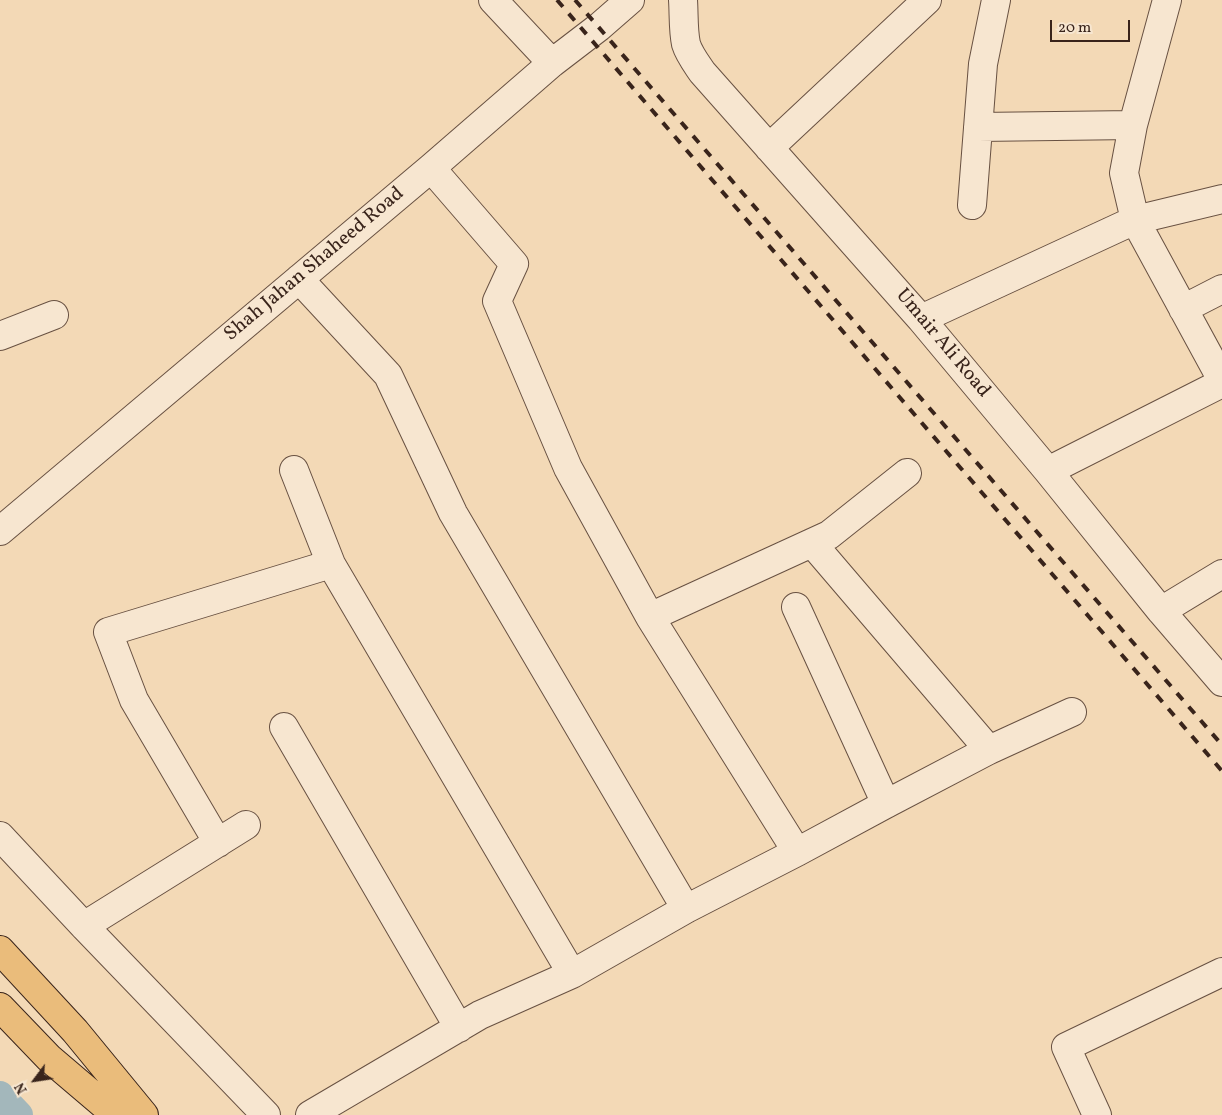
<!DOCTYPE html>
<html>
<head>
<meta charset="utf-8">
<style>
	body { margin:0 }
	#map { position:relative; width:1222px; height:1115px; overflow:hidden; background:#f3d9b6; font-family:Vollkorn,serif }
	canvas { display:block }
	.north { position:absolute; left:10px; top:1055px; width:50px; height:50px; -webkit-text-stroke:4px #f7e6d0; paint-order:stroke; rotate:239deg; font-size:14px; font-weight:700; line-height:20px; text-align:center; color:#39241b }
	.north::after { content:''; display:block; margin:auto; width:18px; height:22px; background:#39241b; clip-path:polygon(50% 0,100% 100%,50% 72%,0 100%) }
	.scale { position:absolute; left:1050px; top:20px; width:80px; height:22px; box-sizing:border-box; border:2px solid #39241b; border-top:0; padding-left:6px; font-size:15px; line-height:18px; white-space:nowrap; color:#39241b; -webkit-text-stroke:4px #f7e6d0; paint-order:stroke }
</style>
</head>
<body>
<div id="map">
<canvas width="1222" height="1115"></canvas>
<div class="north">N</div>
<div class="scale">20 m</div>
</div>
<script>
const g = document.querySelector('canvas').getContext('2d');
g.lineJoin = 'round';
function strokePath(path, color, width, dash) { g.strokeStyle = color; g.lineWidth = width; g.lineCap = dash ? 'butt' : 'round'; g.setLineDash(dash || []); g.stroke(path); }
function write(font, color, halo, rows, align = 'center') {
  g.font = font + ' Vollkorn,serif'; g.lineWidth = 4.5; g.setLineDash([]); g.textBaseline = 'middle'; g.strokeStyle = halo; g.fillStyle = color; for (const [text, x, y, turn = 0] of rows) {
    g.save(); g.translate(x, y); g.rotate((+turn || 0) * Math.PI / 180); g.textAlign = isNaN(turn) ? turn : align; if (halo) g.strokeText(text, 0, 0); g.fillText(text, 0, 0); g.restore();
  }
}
const canal = new Path2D(`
	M0 1095 19 1115`);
const minor = new Path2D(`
	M493 0 552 63
	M683 0C684 14 683 30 686 44 689 54 696 63 702 72L921 319 1048 471 1161 611 1222 682
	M1167 0 1133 125 1124 173 1135 220 1222 380
	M978 127 1133 125
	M769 148 927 0
	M431 168 514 264 497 301 568 468 650 617 797 852
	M972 205 983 64 996 0
	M299 279 388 375 453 513 686 909
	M1183 309 1222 289
	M921 319 1135 220 1222 199
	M0 336 54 315
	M294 470 331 564 572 974
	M1048 471 1222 383
	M0 531 431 168 552 63 599 27 630 0
	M812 543 989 750
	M796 607 886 804
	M1161 611 1222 574
	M650 617 829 535 907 473
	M284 727 459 1028
	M0 836 84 926 266 1115
	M218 843 134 700 108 632 331 564
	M84 926 246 825
	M310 1115 480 1015 572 974 686 909 797 852 886 804 989 750 1072 712
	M1097 1115 1066 1047 1222 972`);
const highway = new Path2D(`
	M0 950 75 1031 144 1115
	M0 1007 49 1058 116 1115`);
const rail = new Path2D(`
	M557 0 1222 771
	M575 0 1222 745`);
const streetNames = [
	["Shah Jahan Shaheed Road",315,265,-40],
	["Umair Ali Road",942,344,50]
];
strokePath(canal, '#a3b7bb', 28);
strokePath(minor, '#685142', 30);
strokePath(highway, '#39241b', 30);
strokePath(minor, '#f7e6d0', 28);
strokePath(highway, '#eabc7b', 28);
strokePath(rail, '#39241b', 4, [9, 9]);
write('20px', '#39241b', '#f7e6d0', streetNames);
</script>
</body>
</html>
